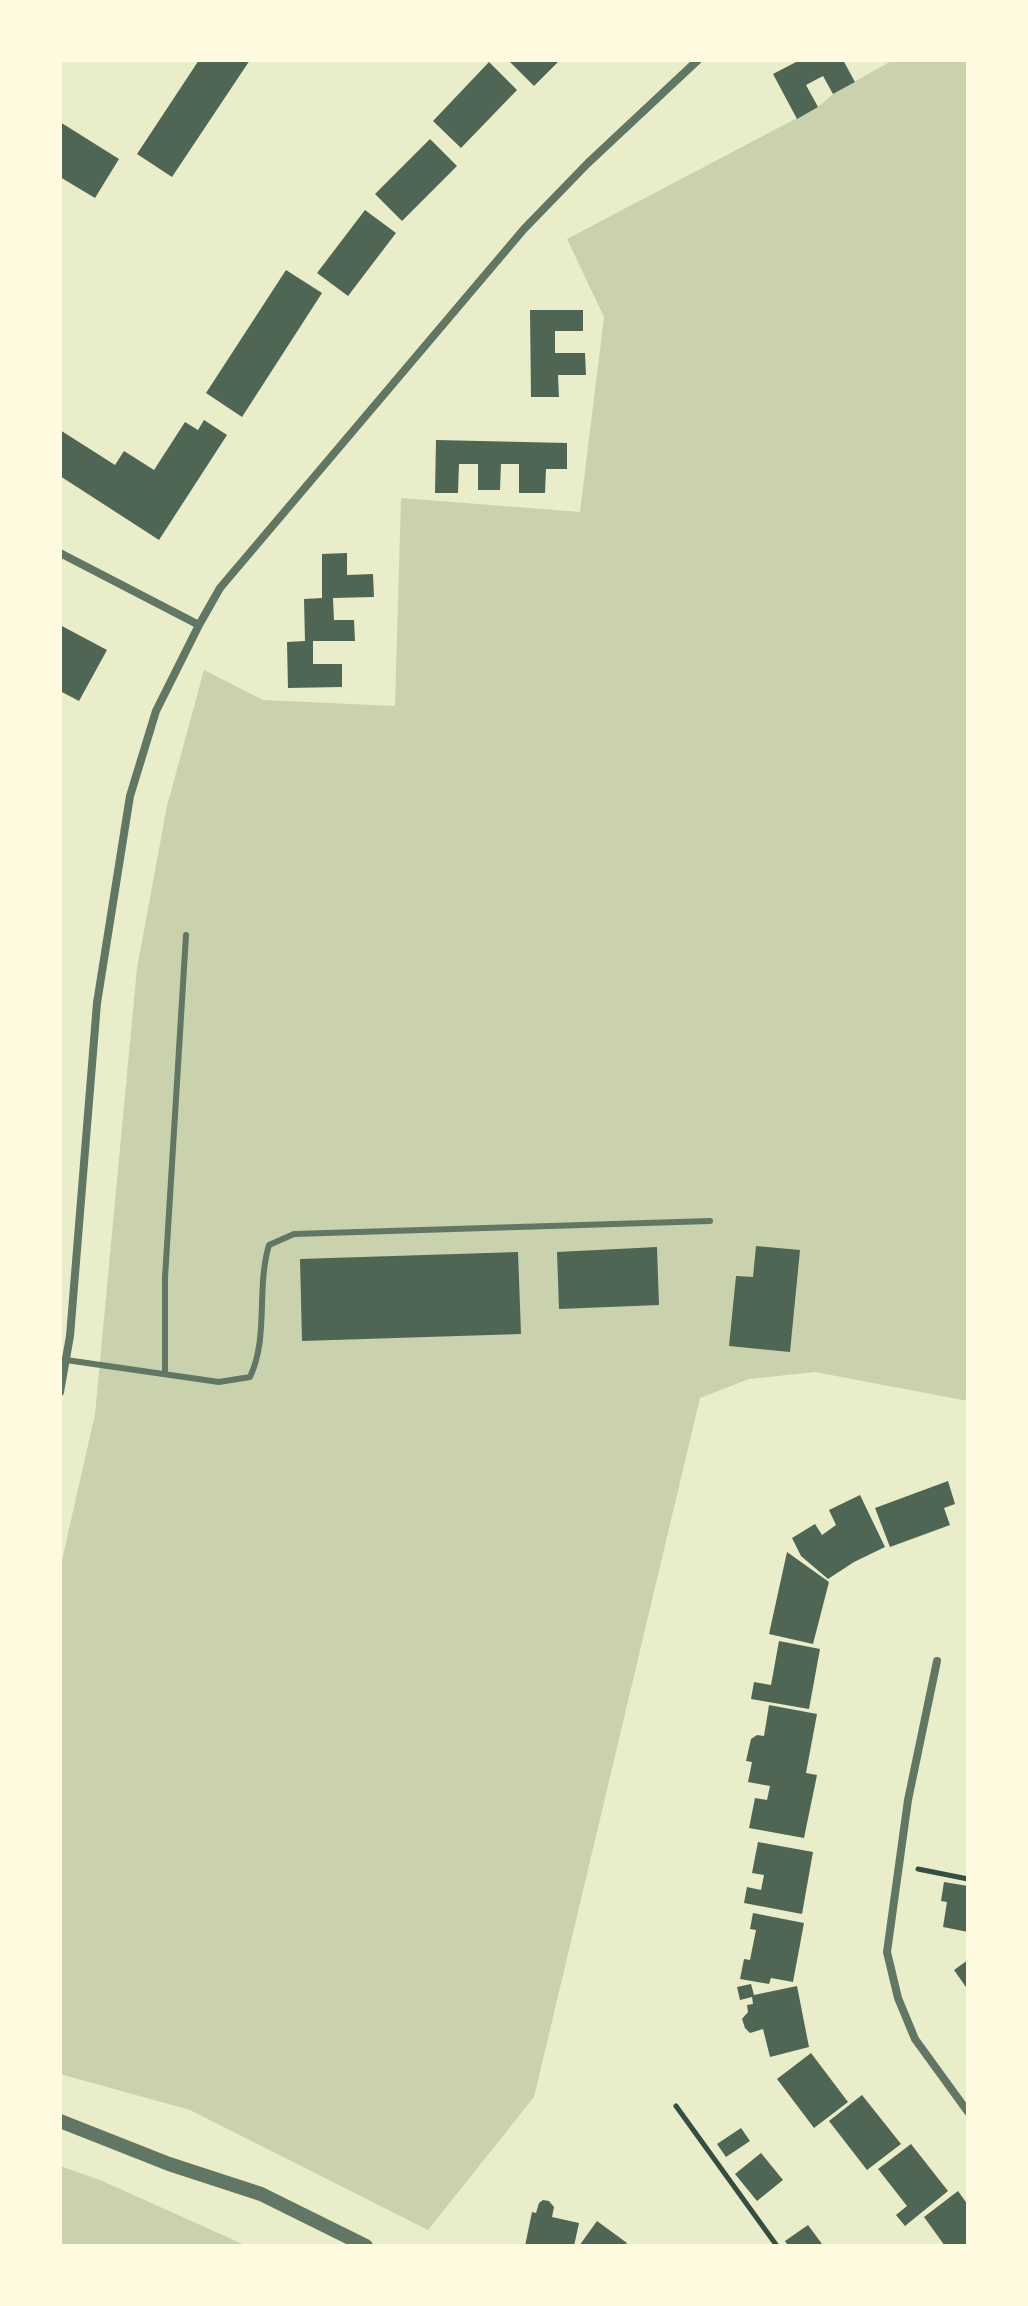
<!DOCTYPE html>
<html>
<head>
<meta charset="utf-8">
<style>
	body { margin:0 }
	#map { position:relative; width:1028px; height:2306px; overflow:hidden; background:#e9edc9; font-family:"PT Serif",serif }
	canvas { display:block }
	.frame { position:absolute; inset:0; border:62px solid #fefae0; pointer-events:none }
</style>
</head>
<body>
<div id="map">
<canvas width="1028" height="2306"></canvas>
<div class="frame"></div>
</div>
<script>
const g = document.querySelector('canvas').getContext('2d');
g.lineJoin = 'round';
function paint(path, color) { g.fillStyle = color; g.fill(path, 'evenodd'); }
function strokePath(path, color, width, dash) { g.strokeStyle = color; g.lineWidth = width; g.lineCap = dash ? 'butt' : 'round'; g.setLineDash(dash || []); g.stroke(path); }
const green = new Path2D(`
	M893 60H968V1401L815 1372 749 1379 700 1398 534 2097 428 2230 190 2110 60 2074V1569L95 1414 137 968 167 806 204 670 263 700 395 706 401 498 580 512 604 317 567 239 818 107 833 94Z
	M60 2166 100 2180 247 2246H60Z`);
const building = new Path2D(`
	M199 60H250L172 177 137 154Z
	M508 60H560L534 86Z
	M800 60H843L855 82 833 94 823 76 806 85 818 107 797 119 773 74Z
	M489 62 517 90 461 148 433 121Z
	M60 122 119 159 95 198 60 177Z
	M430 139 457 166 402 221 375 194Z
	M365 210 396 233 348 296 317 273Z
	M286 270 322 293 242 417 206 393Z
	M530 310H583V331H555V353H585L586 375H558L559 397H531Z
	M204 420 227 435 159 540 60 476V430L115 465 124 451 154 470 185 422 198 430Z
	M436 440 567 443V469H546L545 493H519V464H501L500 490H478V464H459L458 493H435Z
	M347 553V575L373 574 374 597 333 598 334 620H354L355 641H313V664H342V687L288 688 287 642 305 641 304 599 322 598V554Z
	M60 625 107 650 79 701 60 691Z
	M756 1246 800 1250 790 1352 729 1346 736 1276 753 1277Z
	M657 1247 659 1305 559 1309 557 1252Z
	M518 1252 521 1334 302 1341 300 1259Z
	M948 1481 955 1504 944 1508 950 1525 890 1547 875 1508Z
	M860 1495 885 1547 854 1562 828 1579 801 1556 792 1538 815 1524 822 1535 836 1525 829 1510Z
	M787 1552 829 1582 813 1644 769 1634Z
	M779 1641 820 1649 809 1709 751 1699 754 1682 771 1685Z
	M769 1705 817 1714 806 1773 817 1775 804 1838 749 1828 755 1798 767 1800 770 1786 748 1782 752 1762 746 1761 751 1739 757 1735 764 1736Z
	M758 1842 813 1852 802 1914 744 1903 747 1887 761 1890 764 1875 752 1873Z
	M944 1882 968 1886V1932L943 1927 947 1902 941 1901Z
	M753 1913 804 1923 793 1982 771 1978 769 1984 740 1979 744 1959 750 1960 756 1930 750 1929Z
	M968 1960V1990L954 1970Z
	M751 1984 754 1995 797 1986 809 2047 770 2057 763 2029 750 2033 745 2028 742 2019 748 2012 747 2005 753 2004 752 1997 740 2000 737 1987Z
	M811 2053 848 2102 814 2128 777 2079Z
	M862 2095 901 2144 867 2170 829 2121Z
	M741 2128 750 2141 726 2157 717 2144Z
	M911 2144 948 2191 905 2226 896 2215 907 2206 878 2169Z
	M761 2153 783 2180 757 2201 735 2174Z
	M958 2191 968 2205V2246H945L924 2217Z
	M543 2200 549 2201 554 2207 552 2217 579 2223 574 2246H525L532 2212 536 2213 539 2203Z
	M597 2221 627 2243 625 2246H579Z
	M808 2225 822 2244 788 2246 785 2241Z`);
const path = new Path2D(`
	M918 1869 968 1879
	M676 2106 777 2246`);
const service = new Path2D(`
	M66 1360 219 1382 250 1377C269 1337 256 1288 269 1245L294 1234 710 1221
	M165 1374V1278L186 935`);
const minor = new Path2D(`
	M60 553 199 625
	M60 1392 70 1336 97 1003 130 796 156 711 199 625 220 588 524 229 588 163 698 60
	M937 1661 908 1800 887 1952 898 1998 915 2039 968 2112`);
const tertiary = new Path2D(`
	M60 2121 169 2164 261 2194 366 2246`);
paint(green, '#cad2ad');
paint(building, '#4f6655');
strokePath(path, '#344e41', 5);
strokePath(service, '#617663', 6);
strokePath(minor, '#617663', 8);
strokePath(tertiary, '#617663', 14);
</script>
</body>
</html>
